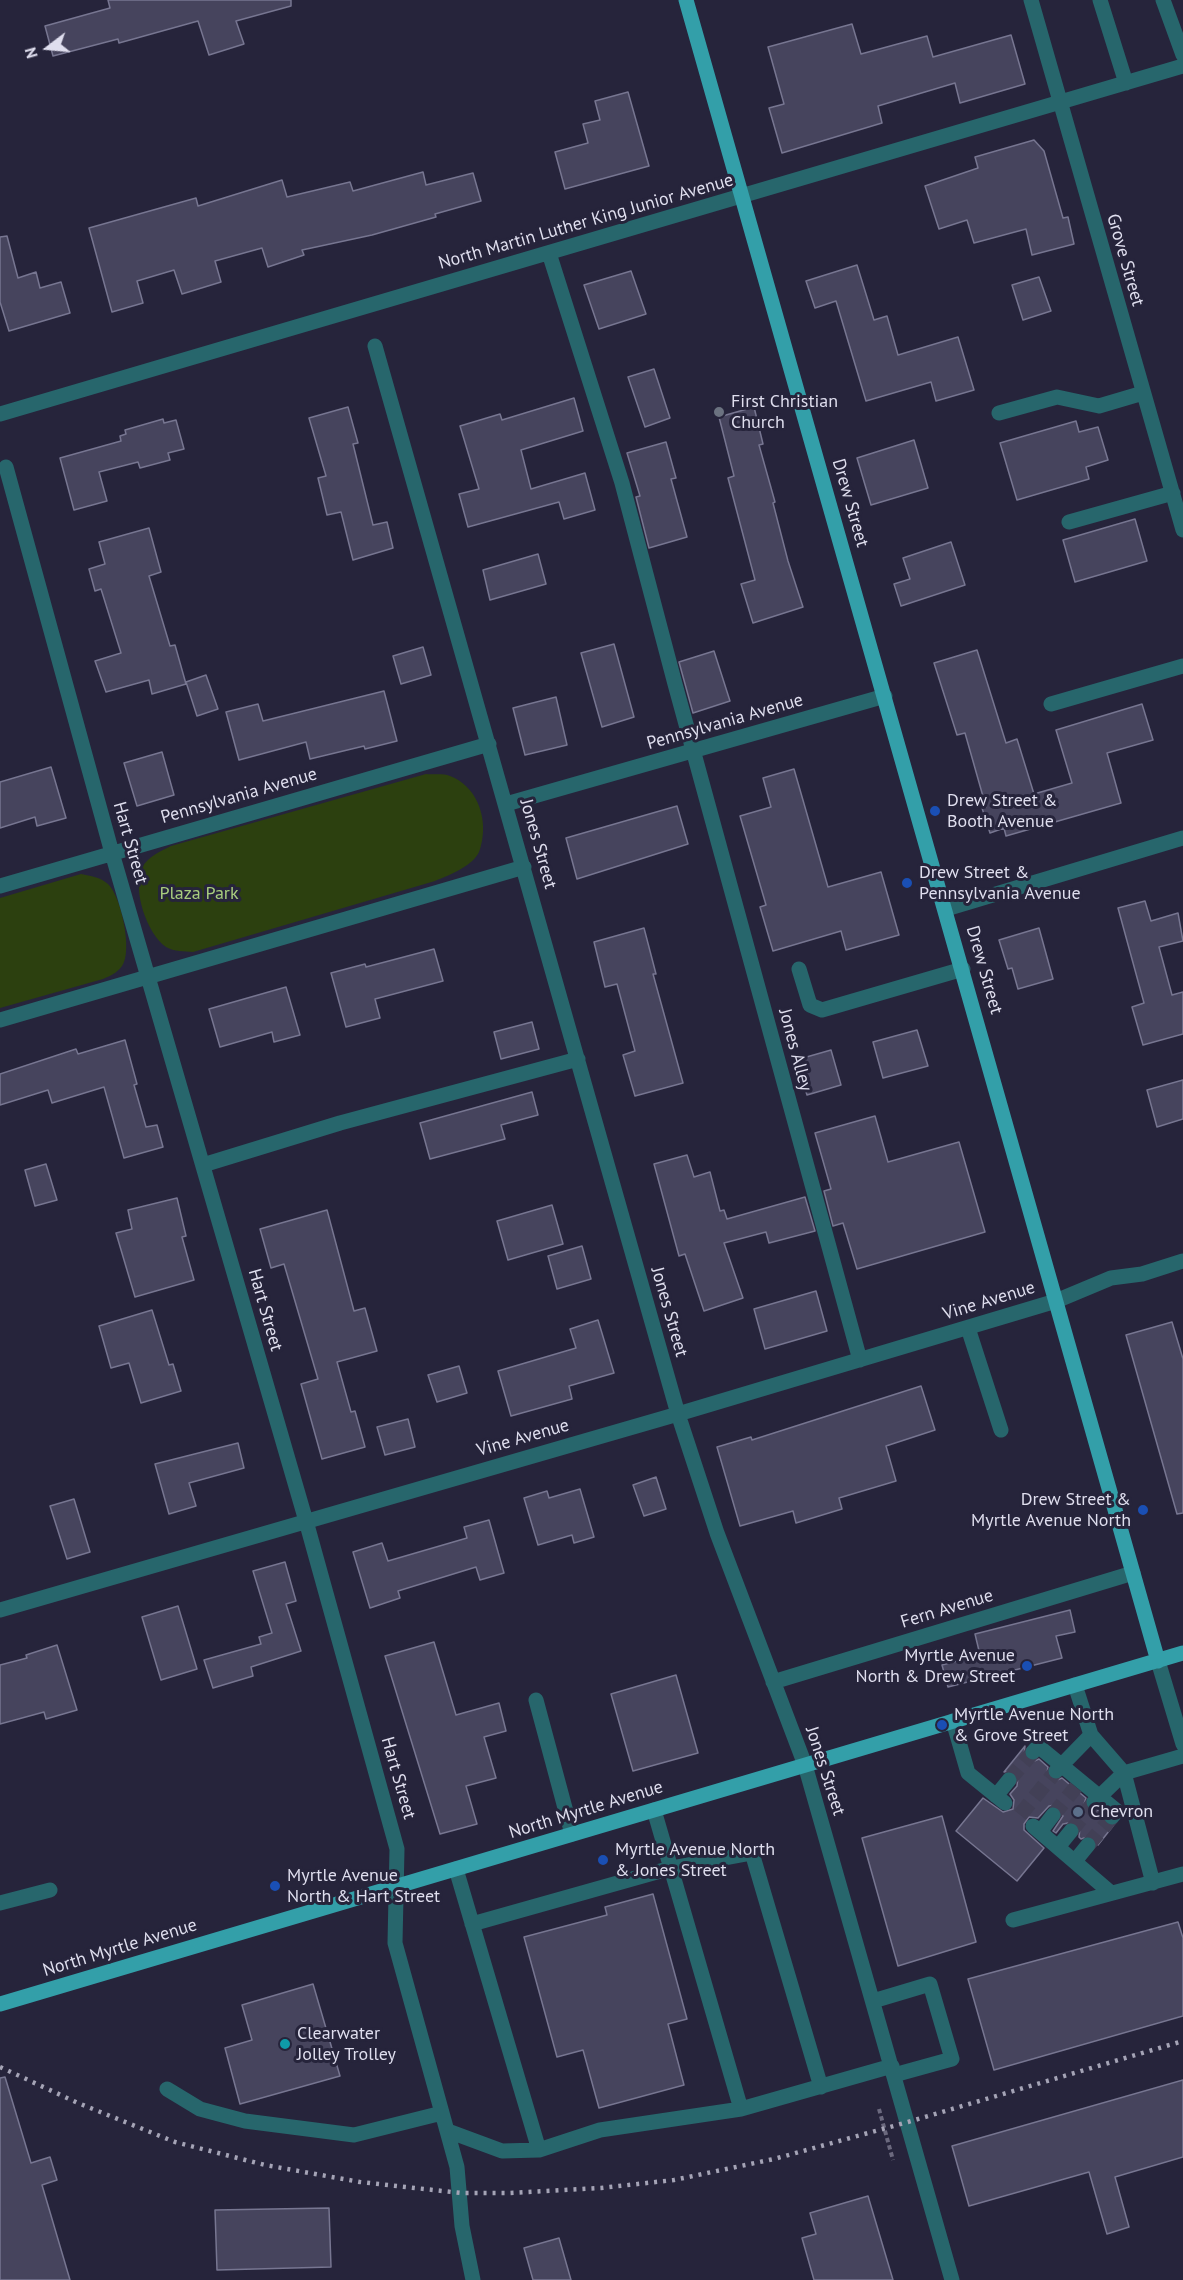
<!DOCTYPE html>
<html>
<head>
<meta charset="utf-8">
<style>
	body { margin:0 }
	#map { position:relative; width:1183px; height:2280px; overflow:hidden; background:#26243b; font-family:"PT Sans",sans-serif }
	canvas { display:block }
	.north { position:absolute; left:18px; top:18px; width:60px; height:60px; -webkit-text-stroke:4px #26243b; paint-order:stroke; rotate:254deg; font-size:16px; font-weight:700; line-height:24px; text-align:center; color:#dfdeee }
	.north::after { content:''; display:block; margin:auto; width:21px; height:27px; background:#dfdeee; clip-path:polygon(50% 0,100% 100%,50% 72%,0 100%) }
</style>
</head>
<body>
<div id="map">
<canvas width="1183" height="2280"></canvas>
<div class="north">N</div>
</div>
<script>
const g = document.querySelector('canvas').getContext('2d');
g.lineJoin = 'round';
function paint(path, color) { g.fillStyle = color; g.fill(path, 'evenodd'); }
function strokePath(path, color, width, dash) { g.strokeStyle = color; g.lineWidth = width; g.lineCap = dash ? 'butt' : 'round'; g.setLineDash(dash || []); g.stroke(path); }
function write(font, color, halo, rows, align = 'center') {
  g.font = font + ' "PT Sans",sans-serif'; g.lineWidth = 6; g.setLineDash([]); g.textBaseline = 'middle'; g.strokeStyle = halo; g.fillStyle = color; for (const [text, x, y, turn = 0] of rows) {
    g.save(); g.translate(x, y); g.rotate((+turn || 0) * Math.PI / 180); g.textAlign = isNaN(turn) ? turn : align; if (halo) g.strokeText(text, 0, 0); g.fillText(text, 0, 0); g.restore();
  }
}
const green = new Path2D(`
	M426 774C433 775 443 773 450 776 476 786 487 815 482 841 481 845 480 851 478 854 469 868 449 875 435 881L193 952C185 951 174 952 166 947 147 934 132 890 142 868 147 857 161 851 171 846Z
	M81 874C91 876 100 877 108 884 121 896 133 951 122 966 117 973 110 976 103 979L0 1008V898Z`);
const building = new Path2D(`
	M108 0H291V6L236 21 244 44 209 55 198 21 119 43 118 39 53 56 45 26 110 8Z
	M852 24 861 54 927 36 933 57 1011 35 1025 84 960 103 955 83 878 106 882 123 782 153 769 108 784 104 768 47Z
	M628 92 649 166 565 189 555 152 588 143 583 124 600 120 595 101Z
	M1034 140 1044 151 1063 218 1068 217 1074 244 1032 255 1026 229 974 243 967 220 939 229 925 186 978 168 975 157Z
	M423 172 426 185 473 173 481 201 435 214 436 217 372 235 302 250 304 255 268 267 262 248 215 261 221 282 182 294 174 270 137 281 143 303 112 312 89 228 196 198 198 206 282 180 287 197 350 182 353 191Z
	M7 236 18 278 36 272 40 288 61 282 70 313 9 331 0 302V237Z
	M857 265 874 320 887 316 898 355 958 337 974 390 936 401 931 382 866 401 836 301 815 308 806 281Z
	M631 271 646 314 599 329 584 285Z
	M1039 277 1051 311 1023 320 1012 285Z
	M654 369 670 418 645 427 628 377Z
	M574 398 583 431 521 450 531 489 585 473 595 510 564 519 559 502 468 527 459 494 479 489 460 426 500 414 502 420Z
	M348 407 358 443 353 444 373 525 387 522 393 548 353 560 341 512 327 515 318 478 326 476 309 418Z
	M754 407 763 444 759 445 775 502 773 503 788 561 803 607 753 623 741 584 755 580 728 478 734 476 719 417Z
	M163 419 164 423 176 420 184 449 168 453 170 460 140 468 138 462 99 472 107 501 74 510 60 458 121 441 120 436 126 434 125 430Z
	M1076 421 1079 432 1098 427 1108 460 1086 467 1089 479 1017 500 1000 443Z
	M914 440 928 488 871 505 857 458Z
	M666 442 676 478 671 479 687 537 649 548 636 497 640 496 627 453Z
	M1135 519 1147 561 1075 582 1063 540Z
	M149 528 161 572 149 576 170 646 175 645 186 684 152 694 149 680 106 692 95 661 121 653 101 589 95 591 89 569 105 564 99 542Z
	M951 542 965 585 901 606 894 584 910 579 903 558Z
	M538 554 546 584 490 600 483 570Z
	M614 644 634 717 602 727 581 653Z
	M423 647 431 675 401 684 393 656Z
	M977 650 1006 743 1017 739 1034 794 1072 783 1056 730 1142 704 1153 740 1107 753 1121 803 1006 836 1004 828 990 833 982 808 986 807 965 733 957 735 934 663Z
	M714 651 730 701 693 713 679 662Z
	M206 675 218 709 197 716 186 682Z
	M384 691 397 741 365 749 364 746 310 759 306 742 239 760 226 712 258 704 263 721Z
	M556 697 567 745 525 755 513 708Z
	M162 752 174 795 137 806 124 763Z
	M51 767 66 818 37 826 35 817 0 828V782Z
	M794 769 828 887 881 872 899 935 846 950 841 931 773 951 760 907 766 905 740 816 771 807 763 778Z
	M677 806 688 844 577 879 566 838Z
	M1145 901 1151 921 1178 913 1183 941 1159 947 1172 995 1183 992V1034L1143 1045 1132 1007 1144 1003 1118 908Z
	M644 928 656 974H653L683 1083 635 1096 623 1055 635 1051 617 984 605 987 594 942Z
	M1039 928 1053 979 1018 989 1012 968 1008 969 999 940Z
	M434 949 443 981 375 999 380 1018 346 1027 331 973 365 964 366 967Z
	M286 987 300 1035 274 1042 272 1032 220 1047 209 1009Z
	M532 1022 539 1049 501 1059 494 1032Z
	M917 1030 928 1066 883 1078 873 1042Z
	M125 1040 137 1084 134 1085 146 1127 157 1125 163 1147 124 1158 104 1087 52 1103 48 1090 0 1105V1074L76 1049 78 1054Z
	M831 1050 841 1085 807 1095 796 1060Z
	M1183 1080V1119L1157 1127 1147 1090Z
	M532 1092 538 1115 501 1125 505 1139 430 1159 420 1123Z
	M875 1116 888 1162 959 1142 985 1232 857 1269 843 1223 833 1226 824 1191 831 1189 815 1133Z
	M687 1155 694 1177 710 1172 720 1211 724 1210 727 1219 805 1197 815 1231 769 1243 766 1232 724 1243 743 1298 704 1311 685 1254 679 1256 654 1164Z
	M46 1164 57 1200 35 1206 25 1170Z
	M177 1198 186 1236 182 1237 194 1280 135 1297 116 1233 132 1229 128 1210Z
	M552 1205 563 1244 508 1260 497 1221Z
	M327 1210 354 1311 365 1308 377 1351 337 1362 351 1412 355 1411 365 1447 322 1459 301 1384 318 1379 284 1264 271 1268 260 1229Z
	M582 1246 591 1279 557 1289 548 1256Z
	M816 1291 827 1331 765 1349 754 1309Z
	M152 1310 169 1365 173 1364 181 1391 141 1403 129 1363 111 1368 99 1326Z
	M598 1320 614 1373 569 1386 572 1399 511 1416 498 1371 576 1348 570 1329Z
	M1172 1322 1183 1359V1513L1177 1514 1126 1335Z
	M459 1366 467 1393 437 1402 428 1375Z
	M921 1386 935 1430 886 1446 896 1481 839 1498 842 1509 796 1523 793 1511 740 1526 717 1447 751 1437 752 1440Z
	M408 1419 415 1447 385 1455 377 1427Z
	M238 1443 244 1468 189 1483 196 1506 169 1514 155 1464Z
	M656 1477 666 1509 644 1516 633 1485Z
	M580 1489 594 1537 574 1543 572 1535 538 1545 524 1498 547 1491 549 1498Z
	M74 1499 90 1552 67 1559 50 1506Z
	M489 1520 504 1573 480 1580 476 1567 398 1591 400 1598 370 1608 353 1552 382 1543 388 1561 467 1538 464 1527Z
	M285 1562 296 1601 286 1604 301 1651 251 1667 253 1676 213 1688 204 1660 261 1644 259 1637 272 1633 253 1571Z
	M178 1606 197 1669 161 1680 142 1617Z
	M1070 1610 1075 1632 1056 1636 1062 1658 948 1687 942 1665 980 1655 975 1634Z
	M434 1642 456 1715 499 1703 506 1731 484 1737 496 1778 466 1786 477 1824 440 1834 385 1656Z
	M57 1645 77 1710 46 1719 44 1712 0 1724V1665L27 1658 26 1655Z
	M676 1675 698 1753 633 1771 611 1694Z
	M1025 1746 1024 1755 1026 1759 1032 1762 1039 1759 1048 1767 1047 1773 1050 1778 1054 1781 1062 1778 1086 1798 1084 1804 1087 1809 1092 1811 1100 1810 1104 1813 1103 1820 1105 1824 1113 1826 1098 1845 1095 1838 1090 1836 1081 1839 1079 1837 1080 1828 1073 1822 1063 1824 1056 1833 1053 1831 1063 1816 1059 1808 1055 1805 1049 1806 1038 1818 1029 1817 1024 1824V1830L1044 1848 1017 1881 956 1831 983 1798 1003 1812 1013 1809 1014 1800 1010 1794 1017 1786 1018 1777 1011 1771 1004 1772Z
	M942 1816 976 1942 898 1966 862 1838Z
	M653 1894 687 2019 668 2024 684 2085 599 2108 583 2050 557 2057 524 1937 607 1915 605 1907Z
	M1178 1922 1183 1938V2016L994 2070 968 1979Z
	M313 1984 340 2076 240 2104 225 2048 252 2040 242 2005Z
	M5 2077 31 2163 50 2157 57 2180 42 2185 70 2280H0V2078Z
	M1183 2080V2157L1115 2177 1129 2227 1107 2234 1089 2172 969 2206 952 2146Z
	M868 2196 893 2280H814L802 2238 816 2234 810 2213Z
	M329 2208 331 2267 217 2270 215 2210Z
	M559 2238 571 2280H533L524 2248Z`);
const minorTunnel = new Path2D(`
	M1009 1780 1033 1752
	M1020 1815 1056 1771
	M1053 1815 1076 1787
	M1071 1831 1094 1802
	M1088 1845 1112 1817`);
const path = new Path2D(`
	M879 2109 893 2160`);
const minor = new Path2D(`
	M1031 0 1183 530
	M1100 0 1126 83
	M1163 0 1183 55
	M549 253 622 483 675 684 860 1360
	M375 346 678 1414 717 1533 805 1765 952 2280
	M999 413 1057 397 1099 406 1143 393
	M0 414 1183 66
	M6 467 112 853 306 1521 397 1849 395 1943 457 2167 462 2226 473 2280
	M1069 522 1173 493
	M1051 704 1183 666
	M506 804 885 696
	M0 886 489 744
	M946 909 1183 838
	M799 969 810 1005 822 1010 963 969
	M0 1020 524 867
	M203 1165 340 1123 578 1059
	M968 1328 1001 1430
	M0 1610 678 1414 1056 1301 1111 1278 1142 1274 1183 1261
	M1158 1661 1183 1744
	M773 1682 1133 1573
	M1075 1685 1091 1735 1124 1773 1183 1756
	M536 1700 572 1834
	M953 1721 968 1773 1005 1803
	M1033 1752 1038 1746 1117 1811 1112 1817
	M1056 1771 1091 1735
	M996 1796 1009 1780
	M1094 1802 1124 1773 1153 1883
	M654 1810 741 2109
	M1033 1826 1111 1893
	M1040 1832 1053 1815
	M1058 1847 1071 1831
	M1075 1861 1088 1845
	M456 1869 539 2150
	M0 1903 50 1890
	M1013 1920 1183 1874
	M472 1924 671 1868 752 1853 821 2087
	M873 2001 930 1984 952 2059 894 2075
	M167 2089 200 2109 245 2121 354 2135 442 2113
	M448 2131 502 2151 539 2150 600 2130 741 2109 892 2066`);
const major = new Path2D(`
	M686 0 1158 1661
	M0 2004 1183 1653`);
const rail = new Path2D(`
	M0 2067 78 2103 175 2142 265 2165 360 2182 461 2193H509L601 2188 674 2180 774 2159 908 2122 1183 2041`);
const markers = [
	[719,412,6,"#6b7280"],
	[935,811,6,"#1a4fb4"],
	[907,883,6,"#1a4fb4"],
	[1143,1510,6,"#1a4fb4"],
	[1027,1666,6,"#1a4fb4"],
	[942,1725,6,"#1a4fb4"],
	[1078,1812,6,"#5c6f8a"],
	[603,1860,6,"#1a4fb4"],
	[275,1886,6,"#1a4fb4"],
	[285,2044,6,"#0f9aa8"]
];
const streetNames = [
	["North Martin Luther King Junior Avenue",586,222,-16],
	["Grove Street",1125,260,74],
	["Drew Street",850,503,74],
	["Pennsylvania Avenue",725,722,-16],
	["Pennsylvania Avenue",239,796,-16],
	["Hart Street",130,843,74],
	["Jones Street",538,844,74],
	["Drew Street",984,970,74],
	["Jones Alley",795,1050,75],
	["Vine Avenue",989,1301,-17],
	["Hart Street",265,1310,74],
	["Jones Street",669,1312,74],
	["Vine Avenue",523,1438,-16],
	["Fern Avenue",947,1609,-17],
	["Jones Street",825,1771,72],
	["Hart Street",398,1778,74],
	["North Myrtle Avenue",586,1810,-17],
	["North Myrtle Avenue",120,1948,-17]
];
const poiNames = [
	["First Christian",731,402],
	["Church",731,423],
	["Drew Street &",947,801],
	["Booth Avenue",947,822],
	["Drew Street &",919,873],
	["Pennsylvania Avenue",919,894],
	["Drew Street &",1131,1500,"right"],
	["Myrtle Avenue North",1131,1521,"right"],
	["Myrtle Avenue",1015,1656,"right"],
	["North & Drew Street",1015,1677,"right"],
	["Myrtle Avenue North",954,1715],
	["& Grove Street",954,1736],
	["Chevron",1090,1812],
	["Myrtle Avenue North",615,1850],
	["& Jones Street",615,1871],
	["Myrtle Avenue",287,1876],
	["North & Hart Street",287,1897],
	["Clearwater",297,2034],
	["Jolley Trolley",297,2055]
];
const parkNames = [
	["Plaza Park",199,894]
];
paint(green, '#2c400f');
paint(building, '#46445d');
strokePath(building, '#777691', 1.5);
strokePath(minorTunnel, '#424056', 15, [15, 8]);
strokePath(path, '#6b697e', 4, [4.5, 3]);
strokePath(minor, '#27666c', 15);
strokePath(major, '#339fa9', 15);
strokePath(rail, '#a5a4b6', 4.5, [3, 6]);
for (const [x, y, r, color] of markers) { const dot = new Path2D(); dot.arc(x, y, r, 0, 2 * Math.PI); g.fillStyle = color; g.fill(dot); strokePath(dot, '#26243b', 2); }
write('18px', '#dfdeee', '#26243b', streetNames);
write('18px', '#dfdeee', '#26243b', poiNames, 'left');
write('18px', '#a8cd7e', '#26243b', parkNames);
</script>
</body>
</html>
